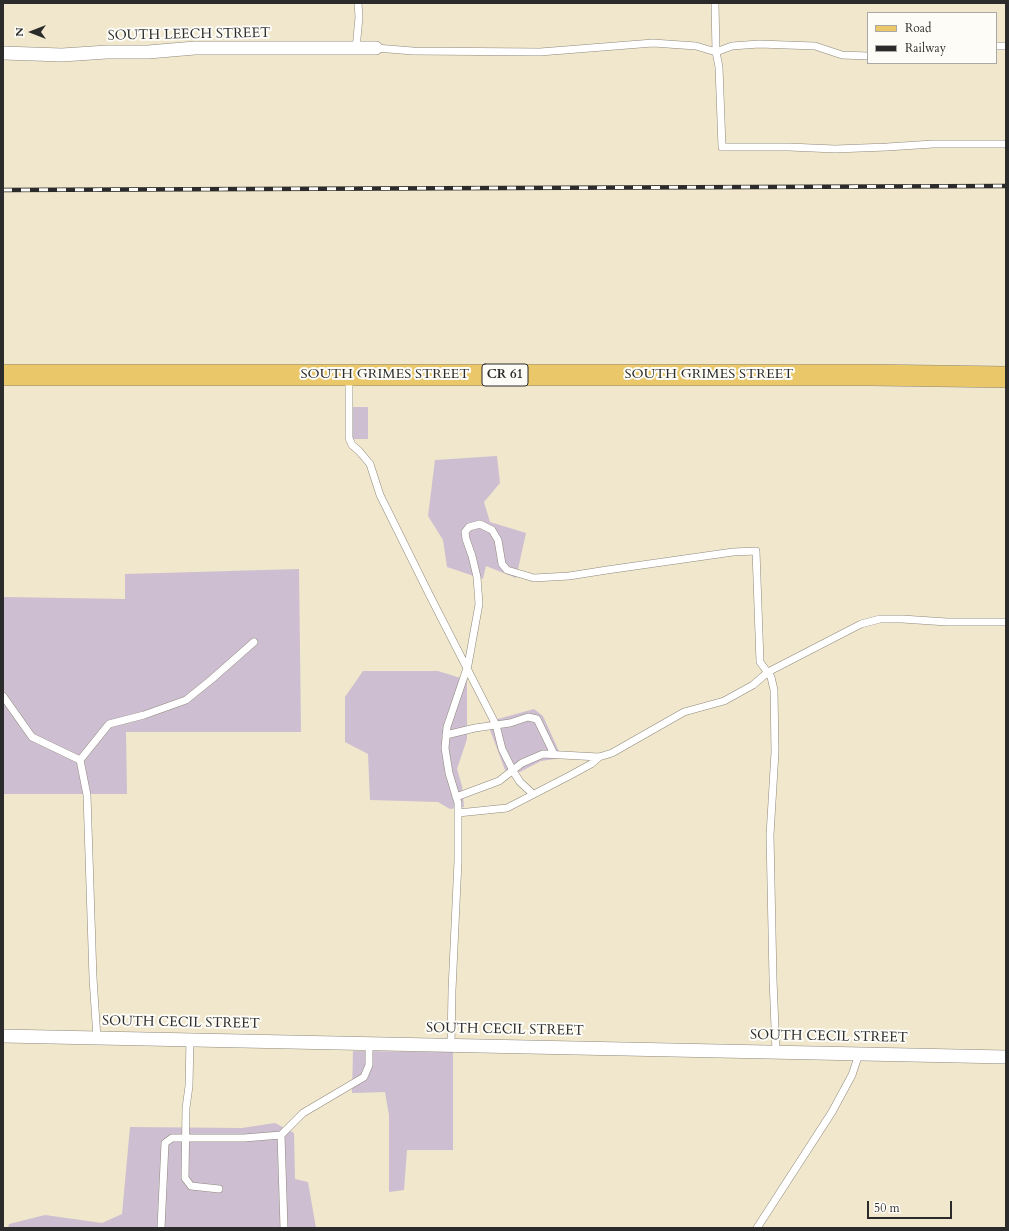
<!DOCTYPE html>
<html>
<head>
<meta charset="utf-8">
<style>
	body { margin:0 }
	#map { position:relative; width:1009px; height:1231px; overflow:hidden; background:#f1e7cc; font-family:Cardo,serif }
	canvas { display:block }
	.frame { position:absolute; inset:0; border:4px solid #2b2b2b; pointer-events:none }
	.legend { position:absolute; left:867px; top:12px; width:130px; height:52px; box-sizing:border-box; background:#fdfcf7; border:1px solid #a9a8a5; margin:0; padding:5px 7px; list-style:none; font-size:12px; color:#2b2b2b }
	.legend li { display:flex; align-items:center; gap:8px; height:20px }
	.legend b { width:20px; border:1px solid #a9a8a5 }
	.north { position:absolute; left:12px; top:12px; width:40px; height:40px; -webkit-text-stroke:3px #fdfcf7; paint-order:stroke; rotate:270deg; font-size:11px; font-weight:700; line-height:16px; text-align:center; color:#2b2b2b }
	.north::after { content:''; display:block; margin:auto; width:14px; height:18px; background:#2b2b2b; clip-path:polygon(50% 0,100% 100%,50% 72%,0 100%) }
	.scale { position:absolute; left:867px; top:1201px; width:85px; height:18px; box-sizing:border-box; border:2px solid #2b2b2b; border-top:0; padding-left:5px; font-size:12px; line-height:14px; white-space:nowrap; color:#2b2b2b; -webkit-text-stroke:3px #fdfcf7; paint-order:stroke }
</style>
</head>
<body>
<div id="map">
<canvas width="1009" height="1231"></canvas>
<div class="frame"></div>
<ul class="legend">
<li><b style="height:5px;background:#eac769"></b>Road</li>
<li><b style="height:5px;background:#2b2b2b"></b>Railway</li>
</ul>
<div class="north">N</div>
<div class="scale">50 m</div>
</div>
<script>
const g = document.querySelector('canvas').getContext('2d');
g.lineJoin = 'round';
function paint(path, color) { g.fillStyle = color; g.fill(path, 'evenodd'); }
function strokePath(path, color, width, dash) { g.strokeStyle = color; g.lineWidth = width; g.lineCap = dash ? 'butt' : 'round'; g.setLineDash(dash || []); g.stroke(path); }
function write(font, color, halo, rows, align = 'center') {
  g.font = font + ' Cardo,serif'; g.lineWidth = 4; g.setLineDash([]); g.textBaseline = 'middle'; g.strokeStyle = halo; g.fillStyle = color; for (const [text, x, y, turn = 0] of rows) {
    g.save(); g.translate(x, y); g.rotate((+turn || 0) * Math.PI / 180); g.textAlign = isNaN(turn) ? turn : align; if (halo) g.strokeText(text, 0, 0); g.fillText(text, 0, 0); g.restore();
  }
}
const industrial = new Path2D(`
	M351 407H368V439H351Z
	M497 456 500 483 484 502 490 522 526 533 516 578 486 566 483 579 447 567 443 540 428 516 435 460Z
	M299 569 301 732H126L127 794H3V597L125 599V574Z
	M363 671H438L467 680V739L457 769 462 786 464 807 450 809 438 802 370 800 368 754 345 742V697Z
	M534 709 543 716 562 758 541 761 520 772 505 770 487 722Z
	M353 1051 453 1052V1150H407L404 1190 389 1192V1115L385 1092 352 1093Z
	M275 1123 294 1133 295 1179 308 1182 316 1228H8L9 1224 45 1215 102 1223 122 1214 130 1127 242 1128Z`);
const lane = new Path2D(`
	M715 3 716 52 719 67 722 147H789L835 149 887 147 933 144H1006
	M996 46H1006
	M376 48 413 51 540 52 653 43 696 46 716 52 732 46 759 44 815 46 842 55 868 56
	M356 49 359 17 358 3
	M349 377V438L352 445 359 451 370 464 380 495 429 594 496 725 502 749 513 771 520 782 533 794
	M3 696 32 737 80 760 87 795 93 978 97 1038
	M446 735 475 728 510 723 528 717 537 719 554 754
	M80 760 109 724 144 715 186 700 212 679 254 642
	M456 797 499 781 522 763 543 754 599 757 612 753 684 712 724 701 753 685 768 672 861 624 880 619H902L947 622H1006
	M458 813 507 808 569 776 591 764 599 757
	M190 1039 189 1086 186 1108 185 1178 191 1186 219 1189
	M451 1045 452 990 458 861V803L449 773 445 748 447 727 468 665 479 604 477 577 472 556 466 539 465 532 469 527 480 524 492 530 498 540 502 564 507 570 534 578 569 576 607 570 733 552 756 551 760 662 771 677 774 690 775 752 770 835 773 979 776 1052
	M281 1135 284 1228
	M161 1228 165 1143 172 1138H244L281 1135 303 1113 364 1077 369 1065V1043
	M757 1228 832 1112 852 1075 859 1054`);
const street = new Path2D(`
	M3 53 62 55 107 52H148L195 48H376
	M3 1036 1006 1057`);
const primary = new Path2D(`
	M3 375H870L1006 377`);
const rail = new Path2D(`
	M3 190 1006 186`);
const shields = [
	[505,375,46]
];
const shieldNames = [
	["CR 61",505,375]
];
const streetNames = [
	["SOUTH LEECH STREET",189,35,-1],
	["SOUTH GRIMES STREET",385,375],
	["SOUTH GRIMES STREET",709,375],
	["SOUTH CECIL STREET",181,1023,1],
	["SOUTH CECIL STREET",505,1030,1],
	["SOUTH CECIL STREET",829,1037,1]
];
paint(industrial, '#cebed1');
strokePath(lane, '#8e897c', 8);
strokePath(street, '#8e897c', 14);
strokePath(primary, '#8e897c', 22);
strokePath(lane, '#fff', 7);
strokePath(street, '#fff', 13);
strokePath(primary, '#eac769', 21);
strokePath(rail, '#2b2b2b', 4.5);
strokePath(rail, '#fdfcf7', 3, [9]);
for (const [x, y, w] of shields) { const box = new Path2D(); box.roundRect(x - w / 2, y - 11, w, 22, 3); g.fillStyle = '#fdfcf7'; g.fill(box); strokePath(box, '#2b2b2b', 1); }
write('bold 13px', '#2b2b2b', null, shieldNames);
write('14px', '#2b2b2b', '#fdfcf7', streetNames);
</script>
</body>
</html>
